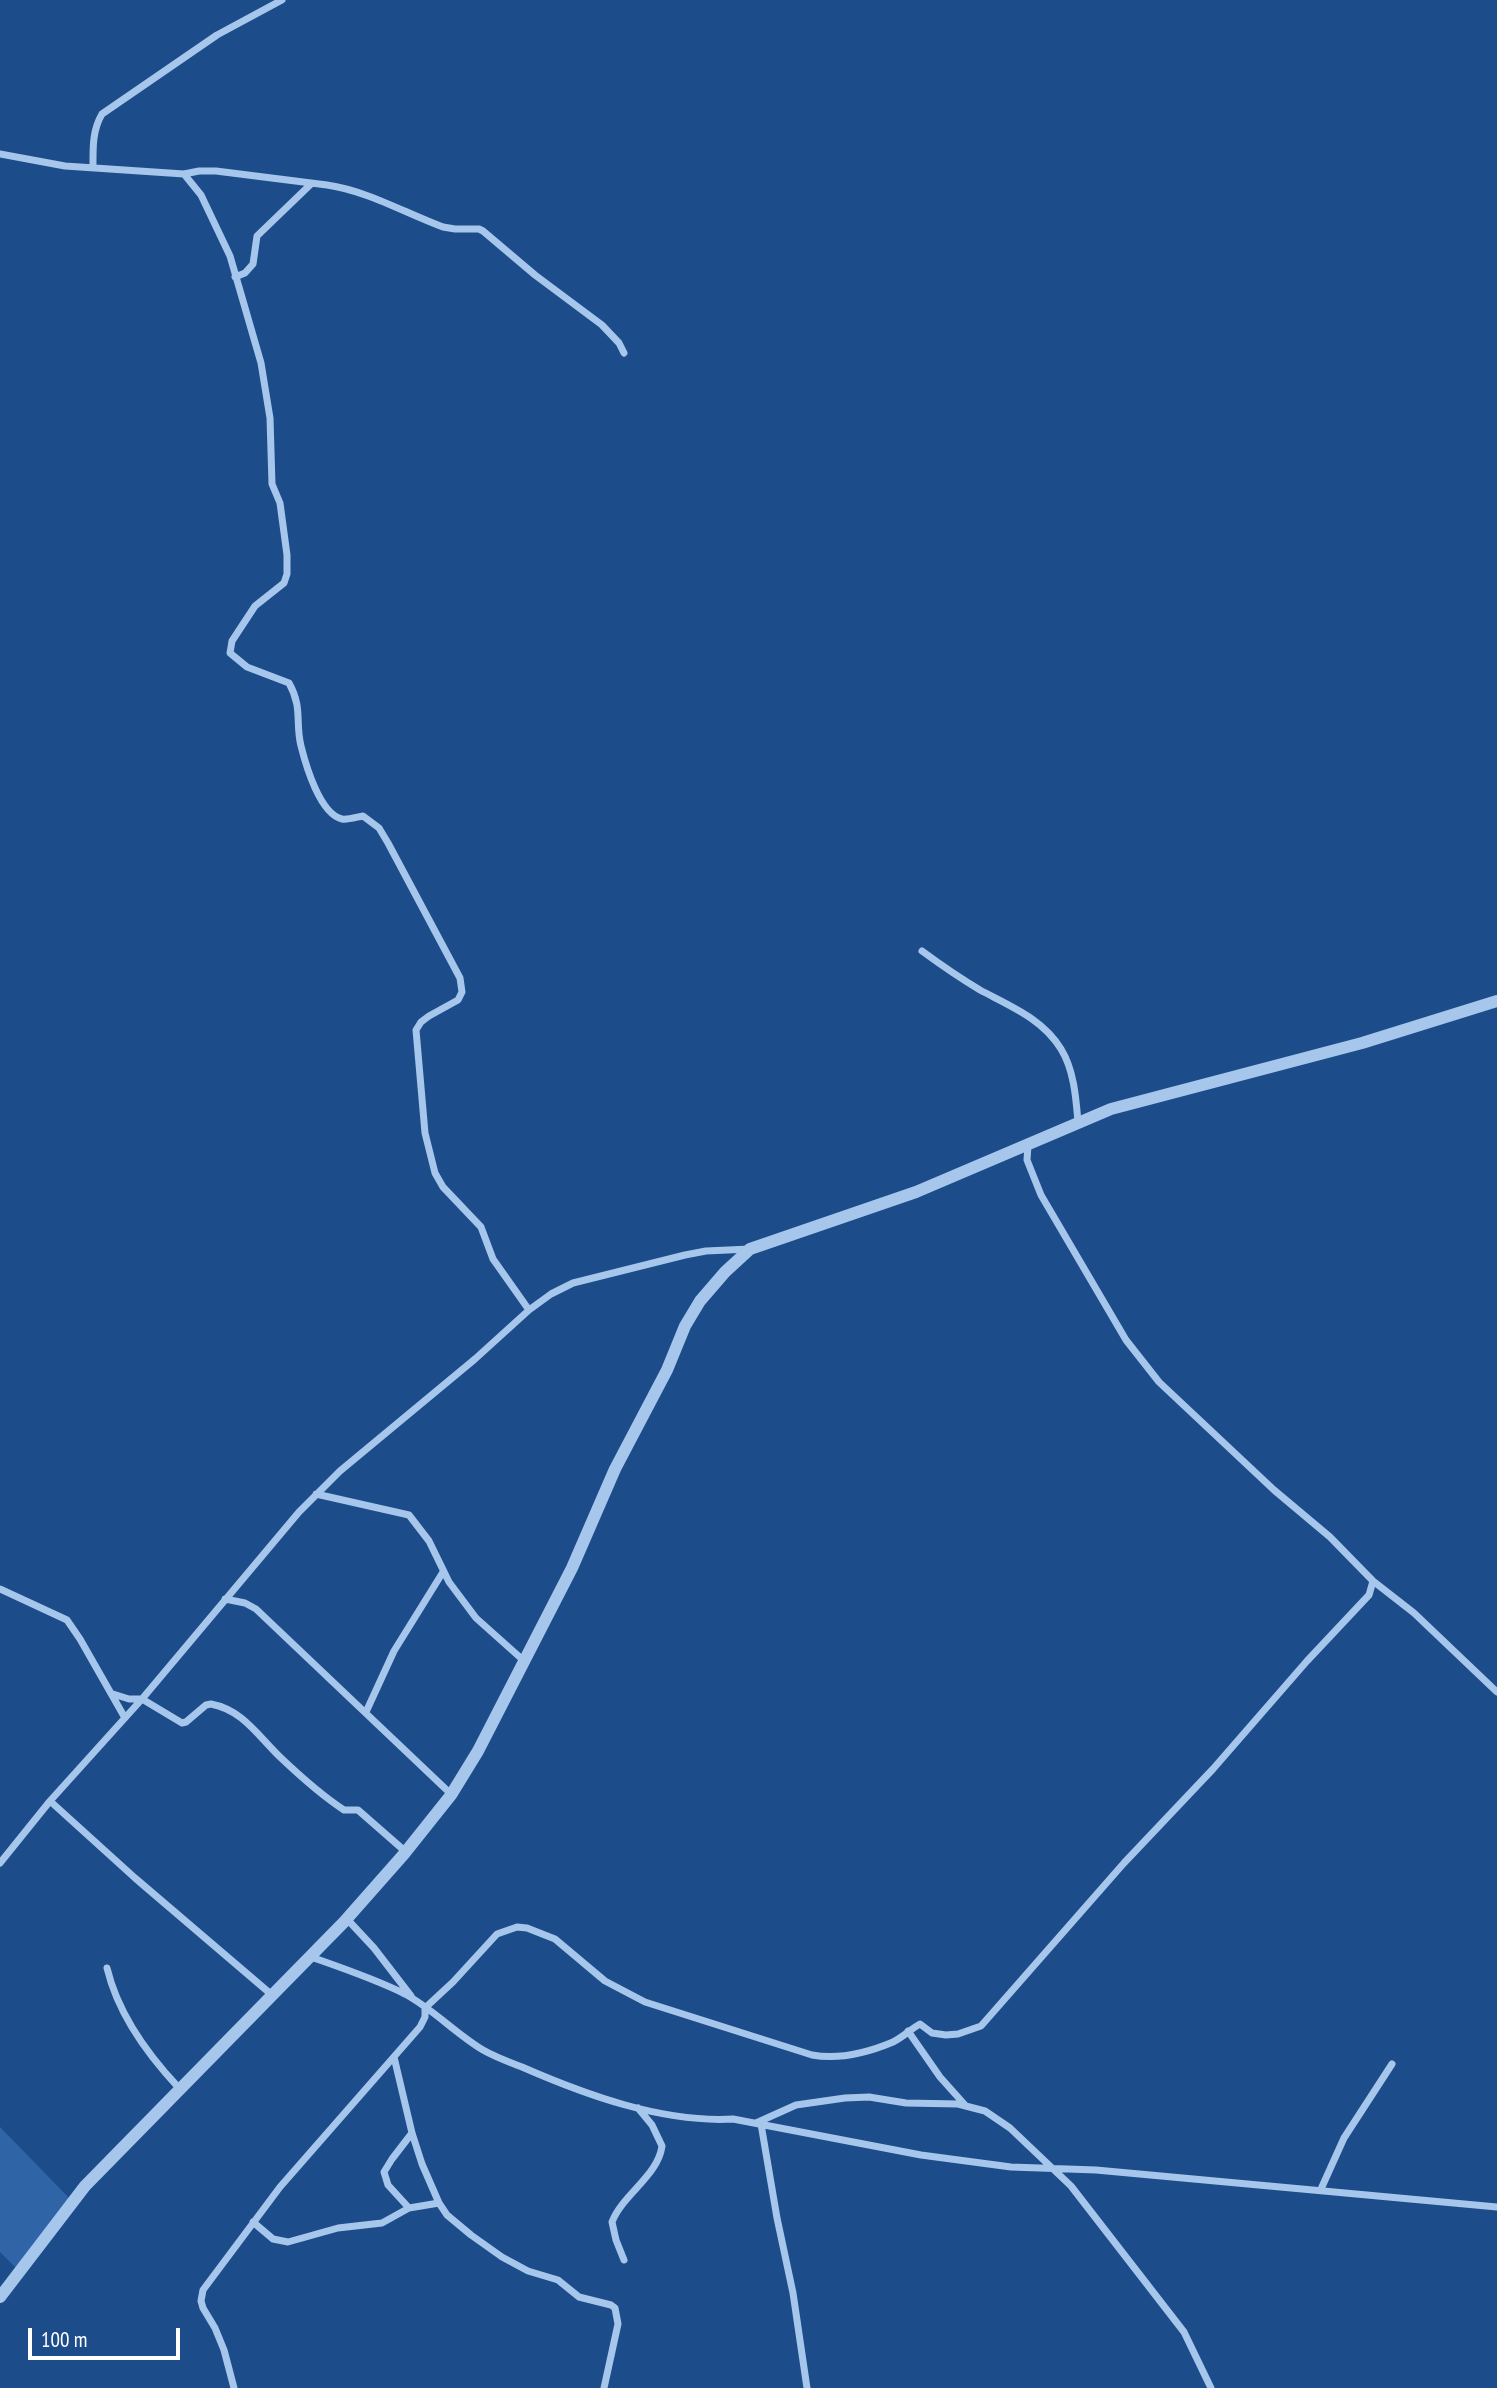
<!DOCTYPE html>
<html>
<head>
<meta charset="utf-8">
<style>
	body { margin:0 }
	#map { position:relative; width:1497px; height:2388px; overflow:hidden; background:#1c4c89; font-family:"PT Sans Narrow",sans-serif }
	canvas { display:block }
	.scale { position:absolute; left:28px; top:2328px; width:152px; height:32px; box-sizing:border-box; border:4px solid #fff; border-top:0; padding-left:9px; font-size:21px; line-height:24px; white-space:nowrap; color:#fff; -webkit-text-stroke:5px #1c4c89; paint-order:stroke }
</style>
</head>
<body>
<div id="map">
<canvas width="1497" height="2388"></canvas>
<div class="scale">100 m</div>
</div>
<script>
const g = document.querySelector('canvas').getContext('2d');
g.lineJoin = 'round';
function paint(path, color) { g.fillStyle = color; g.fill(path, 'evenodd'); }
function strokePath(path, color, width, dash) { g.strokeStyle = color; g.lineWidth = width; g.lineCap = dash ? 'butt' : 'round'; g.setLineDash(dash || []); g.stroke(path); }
const green = new Path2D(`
	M0 2127 71 2200 21 2273 0 2252Z`);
const minor = new Path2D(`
	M0 154 65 166 184 174 199 171H216L327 185C368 191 405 213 443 227L455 229H479L483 231 535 275 602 325 619 343 624 353
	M93 168C93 149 92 131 102 114L217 35 282 0
	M184 174 201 195 230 256 261 363 270 418 272 484 280 503 287 555V574L284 583 255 606 232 641 230 653 247 667 289 683C303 708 295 722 301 746 306 766 320 814 342 819 348 820 357 817 363 816L379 828 388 843 460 978 462 992 458 1000 429 1016 421 1022 416 1030 425 1133 435 1173 443 1187 481 1227 493 1259 529 1310
	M235 277 245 273 253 264 257 236 311 184
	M922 951C941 965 960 978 980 990 1010 1006 1043 1019 1061 1049 1074 1070 1076 1098 1078 1122
	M316 1494 409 1515 429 1541 449 1582 476 1618 523 1660
	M1373 1581 1414 1613 1497 1692
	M0 1589 67 1620 80 1639 125 1718
	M225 1599 245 1603 256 1609 452 1795
	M113 1694 129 1699H142L182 1723 186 1722 206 1705 211 1704C243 1710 258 1736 280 1757 300 1776 321 1795 344 1810H358L406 1852
	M366 1712 394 1651 443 1572
	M50 1801 135 1878 272 1995
	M0 1863 50 1801 142 1699 299 1512 340 1471 475 1359 529 1310 551 1294 573 1283 685 1255 706 1251 750 1249
	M347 1919 374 1948 411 1996
	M311 1957C342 1968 375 1979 405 1994 433 2009 456 2034 483 2050 495 2057 509 2062 522 2067 586 2095 663 2123 733 2119L921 2155 1011 2167 1096 2170 1497 2207
	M107 1968C118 2014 147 2054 179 2088
	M908 2031 940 2077 965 2105
	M394 2057 412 2133 422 2164 439 2203 447 2215 471 2235 502 2257 528 2271 558 2280 579 2297 611 2305 615 2308 618 2324 604 2388
	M756 2123 796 2105 845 2098 869 2097 906 2103 958 2104 985 2111 1010 2128 1071 2186 1184 2332 1211 2388
	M761 2124 777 2218 793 2293 807 2388
	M1321 2189 1344 2138 1392 2064
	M409 2208 388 2185 384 2172 392 2159 412 2133
	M253 2222 273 2239 288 2242 338 2228 382 2223 409 2208 439 2203
	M624 2260 616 2240 612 2222C623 2194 658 2176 662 2146L652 2125 638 2108
	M234 2388 224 2350 215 2328 203 2308 201 2301 203 2290 280 2187 420 2027 425 2017V2008L453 1982 497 1934 517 1927 527 1928 555 1939 605 1981 645 2002 812 2055C840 2060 867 2053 893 2042 903 2037 911 2029 920 2024L932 2033 946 2035 958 2034 981 2026 1124 1863 1213 1769 1307 1661 1369 1595 1373 1581 1330 1537 1274 1490 1159 1382 1126 1340 1041 1195 1027 1160 1028 1145`);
const tertiary = new Path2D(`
	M0 2297 85 2186 344 1922 404 1854 451 1795 478 1751 572 1568 615 1469 667 1370 685 1326 700 1301 725 1272 750 1249 916 1192 1111 1109 1362 1043 1497 1001`);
paint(green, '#2f65a7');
strokePath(minor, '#a6c6ec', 7);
strokePath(tertiary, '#a6c6ec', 12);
</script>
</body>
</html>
